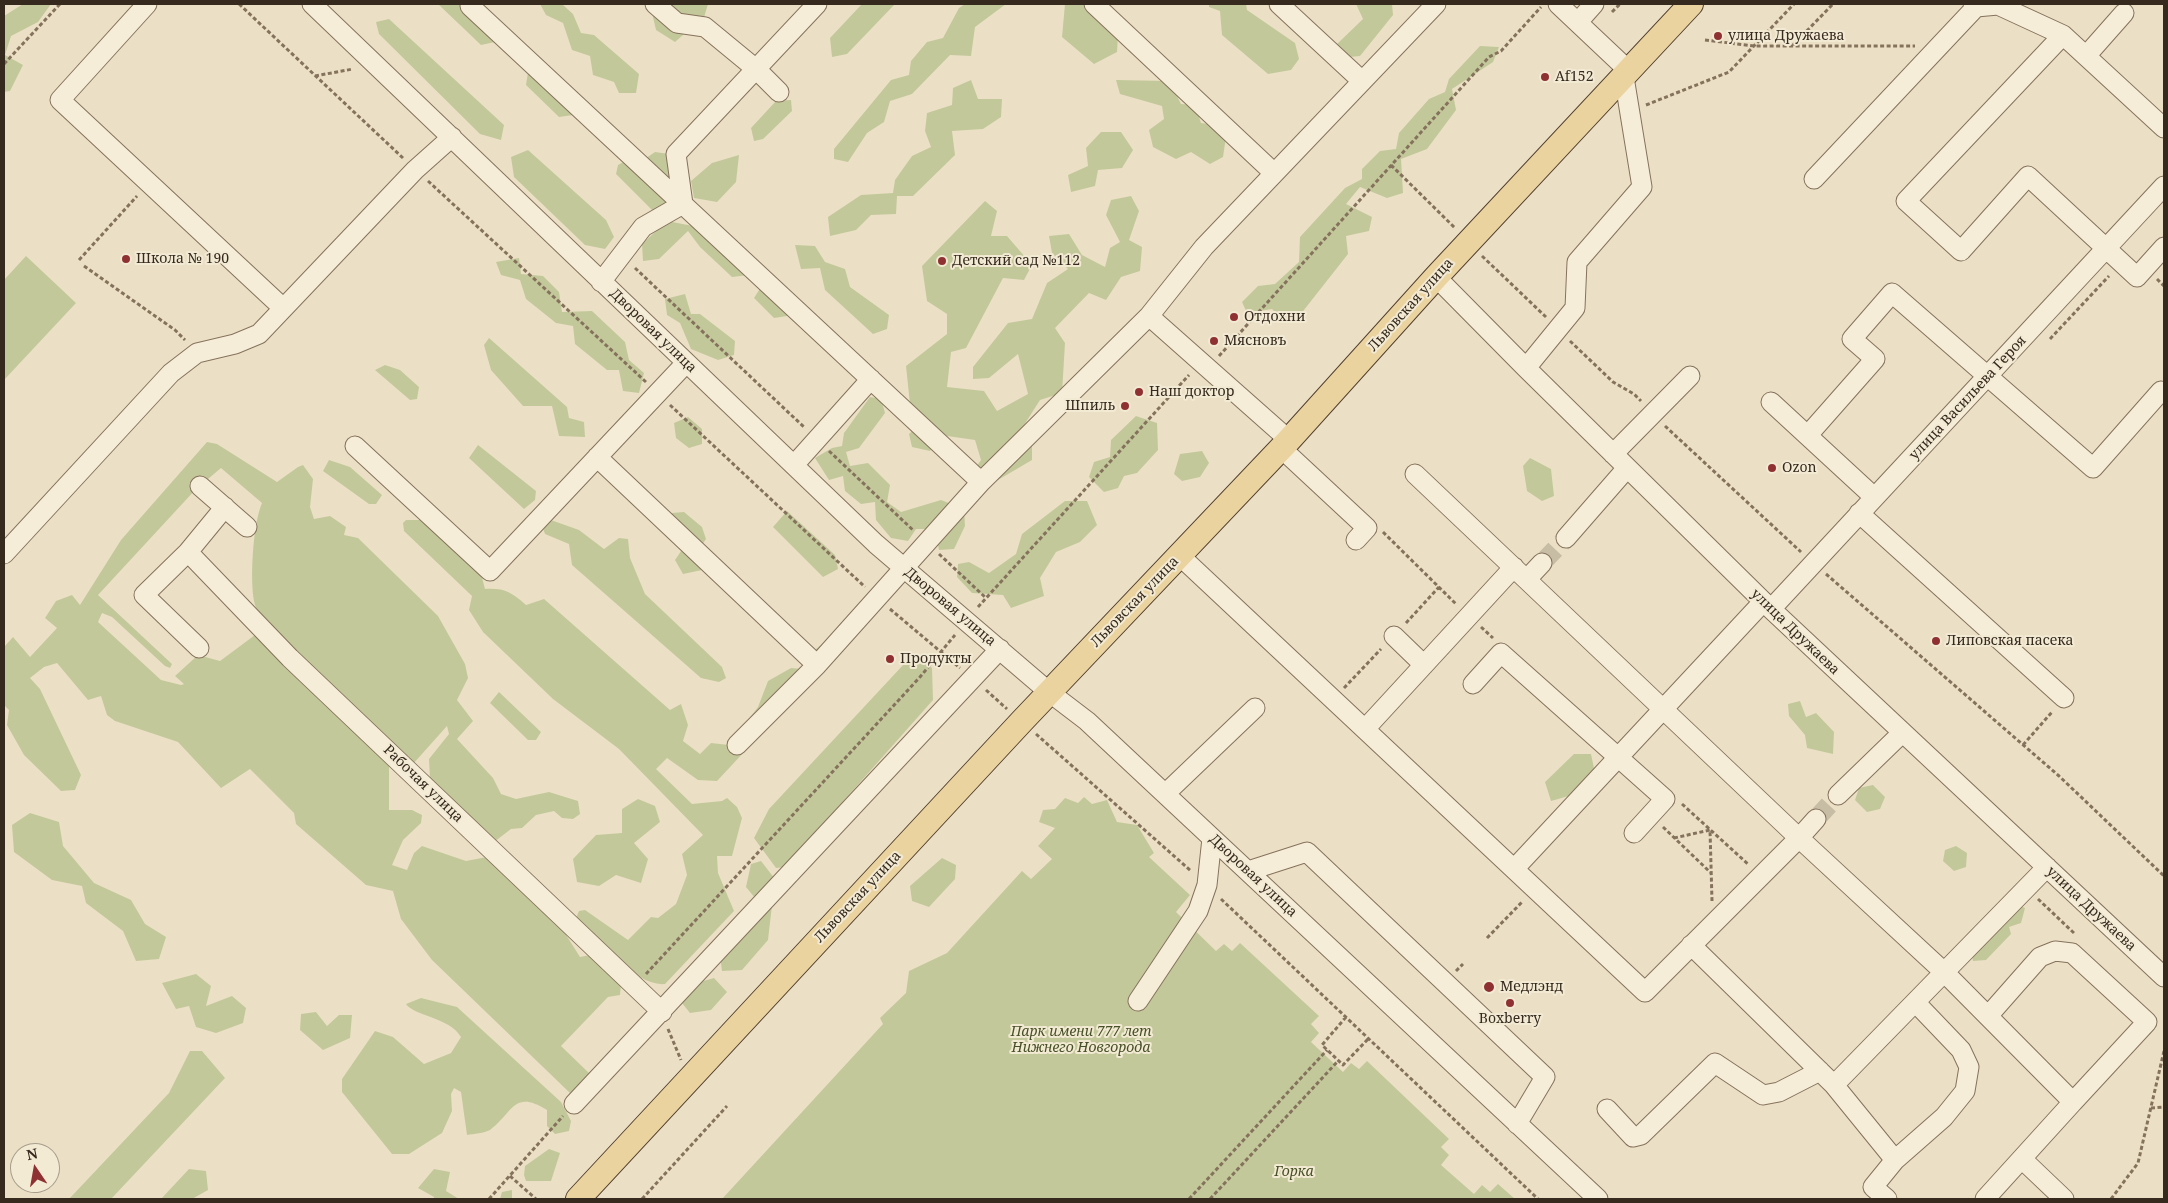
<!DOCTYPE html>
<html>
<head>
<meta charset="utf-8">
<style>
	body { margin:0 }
	#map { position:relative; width:2168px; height:1203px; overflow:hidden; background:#ebe0c5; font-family:"Noto Serif",serif }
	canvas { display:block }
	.frame { position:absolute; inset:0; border:5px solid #362a1f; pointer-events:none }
	.north { position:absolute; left:10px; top:1143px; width:50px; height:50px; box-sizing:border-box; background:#f3ead4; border:1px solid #a79d8c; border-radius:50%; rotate:348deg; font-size:14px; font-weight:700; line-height:20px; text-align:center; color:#362a1f }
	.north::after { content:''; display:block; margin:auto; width:18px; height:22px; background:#8f3132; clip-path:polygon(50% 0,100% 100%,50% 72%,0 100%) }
</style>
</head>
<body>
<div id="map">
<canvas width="2168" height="1203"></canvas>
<div class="frame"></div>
<div class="north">N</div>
</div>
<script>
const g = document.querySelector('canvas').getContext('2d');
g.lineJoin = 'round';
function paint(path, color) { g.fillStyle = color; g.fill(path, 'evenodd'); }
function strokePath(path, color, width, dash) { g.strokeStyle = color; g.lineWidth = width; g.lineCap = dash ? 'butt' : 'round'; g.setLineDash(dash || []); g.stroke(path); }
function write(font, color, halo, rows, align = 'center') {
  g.font = font + ' "Noto Serif",serif'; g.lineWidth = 4; g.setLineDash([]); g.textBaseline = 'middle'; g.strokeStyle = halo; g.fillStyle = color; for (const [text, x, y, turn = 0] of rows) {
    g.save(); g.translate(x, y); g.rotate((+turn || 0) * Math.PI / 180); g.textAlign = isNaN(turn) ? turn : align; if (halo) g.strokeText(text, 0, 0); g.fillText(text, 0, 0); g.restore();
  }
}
const green = new Path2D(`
	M23 4H51L38 22 11 36 5 55 23 65 10 91 4 92V16Z
	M438 4H458L498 26 495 42 481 45Z
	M540 4H562L573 14 581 33 594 35 639 74 636 93H619L614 82 593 75 590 56 572 50 563 23 546 15Z
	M671 4H708L703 21H689L683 35 675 42 656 30 652 13 670 6Z
	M862 4H895L847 54 832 57 830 38Z
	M965 4H1006L975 27 971 56 950 55 912 94 890 101 884 122 867 133 848 162 834 159V149L891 80 909 75 911 61 927 42 943 38 959 8Z
	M1065 4H1107L1118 34 1117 52 1094 64 1062 37Z
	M1209 4H1246L1247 10 1295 43 1299 59 1291 70 1268 74 1222 35 1220 11 1209 7Z
	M1356 4H1392L1393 15 1360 56 1340 58 1335 46 1363 19Z
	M389 19 504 125 501 140 480 134 379 34 376 22Z
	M1480 46 1499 47 1493 62 1452 89 1456 110 1427 149 1401 159 1403 193 1387 198 1360 187 1346 204 1372 217 1369 231 1346 236 1348 254 1300 315 1284 321 1272 309 1247 313 1242 302 1258 286 1275 284 1299 262 1300 237 1345 188 1362 179V169L1380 151 1396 149 1399 133 1429 99 1445 92 1449 79Z
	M528 72 571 96 573 115 559 117 526 85Z
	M971 80 978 99H1002L1001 117 983 129 952 131 955 155 913 196H897L896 214 871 215 856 230 830 236 828 217 861 195 893 193 895 180 912 156 931 147 925 131 927 113 952 105 953 88Z
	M1116 80 1169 81 1181 104 1195 105 1201 123 1216 125 1226 137 1223 157 1210 164 1191 152 1176 159 1153 147 1149 130 1164 119 1162 106 1120 94Z
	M791 100 792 111 763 139 754 141 751 128 776 101Z
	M1101 132H1121L1133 150 1122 168 1098 170 1095 186 1071 192 1068 175 1088 166 1086 148Z
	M528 150 606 220 614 237 605 249 585 245 514 177 511 157Z
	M655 152 669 154 674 168 667 181 672 208 652 210 616 174 618 165 627 160 636 165Z
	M739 155 736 182 717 202 694 198 691 181 712 163Z
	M1131 196 1139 211 1129 240 1142 247 1140 271 1121 277 1106 300 1089 293 1055 328 1065 343 1062 393 1040 400 1019 433 1032 443V460L986 487 969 477 981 460 975 440 940 435 930 451 912 447 909 434 923 421 910 404 906 366 947 334V314L927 301 922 266 985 201 997 211 991 236H1007L1032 265 1024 280 1003 278 966 348 951 352 947 387 984 391 997 411 1028 394 1018 354 989 378 973 379V367L1008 323 1032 319 1047 283 1068 269 1052 253 1049 236 1069 234 1082 255 1105 267 1110 248 1120 242 1106 215 1111 200Z
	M667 221 693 226 749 275 732 277 700 247 688 231 659 259 643 261 642 244Z
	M795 245 815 246 825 262 845 269 850 287 889 315 887 329 873 334 825 290 820 268 801 269Z
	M26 256 76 303 4 380V280Z
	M519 258 521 274 543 276 559 292 562 312 592 311 625 342 629 360 644 373 639 393 623 391 619 370H607L575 344 573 326 556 323 526 299 520 280 501 275 496 262Z
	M761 287 793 299 787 316 774 318 754 298Z
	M685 294 691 314H700L735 341 734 355 718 360 691 349 680 323 667 315 665 299Z
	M489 338 567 407 569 418 584 422 585 437 559 436 552 406H523L491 370 484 345Z
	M385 365 400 370 419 387 417 399 410 400 375 370Z
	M870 397 881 399 885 413 859 448 846 452 850 466 868 463 890 485 887 502 901 512 941 500 964 509 965 526 954 549 939 550 935 529H916L908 541 891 538 876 520 875 502 861 504 845 491 843 476 829 480 815 458 832 448 842 446 844 433Z
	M1136 416 1157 423 1158 450 1137 473 1124 476 1118 488 1104 492 1089 477 1094 462 1110 457 1111 440Z
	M688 417 702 429V444L689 448 676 438 674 423Z
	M207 442 217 444 277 482 298 467 303 465 313 479 310 507 314 519 330 516 346 527 344 535 358 538 438 616 465 664 468 678 457 700 473 721 457 739 493 778 501 794 516 799 549 792 578 801 580 814 573 819 562 818 554 811 536 815 522 828 511 829 494 842 430 779 429 759 449 734 447 726 413 764 263 623C261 617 257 611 255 605 249 584 253 523 262 503L221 468 208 479 198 478 196 489 98 595 172 664 170 668 165 666 112 617 102 613 98 622 161 680 181 685 184 684 175 676 198 655 220 661 259 632 389 761V810H412L422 815 421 823 403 840 392 865 407 870 414 853 422 846 466 861 487 857 556 919 580 957 590 955 621 984 620 995 608 997 561 1046 590 1074 583 1092 570 1093 432 960 401 919 393 891 366 885 296 824 294 813 250 769 221 788 178 742 115 721 107 715 101 696 88 700 57 663 44 667 30 678 40 689 81 775 75 790 61 791 24 755 7 725 9 710 4 705V647L13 637 30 657 57 628 45 618 56 601 72 595 80 605 121 540Z
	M478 445 536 491 535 500 524 509 469 458Z
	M1202 451 1209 463 1200 477 1182 481 1174 474 1180 454Z
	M1530 458 1551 469 1554 496 1542 501 1527 491 1523 466Z
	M329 460 350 467 382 495 376 504H369L323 471Z
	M1065 501H1087L1097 525 1080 542 1056 552 1040 578 1044 596 1011 608 1003 595 972 593 957 577 958 564 969 562 989 573 1016 554 1022 534Z
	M787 511 835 555 838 569 823 577 773 527Z
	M684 512 702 527 706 539 695 555 702 570 683 574 675 560 690 538 673 524 672 513Z
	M548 519 579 530 604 549 619 538 628 539 630 558 645 594 722 667 726 678 719 682 701 678 572 565 569 544 545 534 542 525Z
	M406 520H422L481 574 485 589C505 588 511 592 526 605L544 599 670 710 681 704 688 725 683 741 700 754 711 743 729 745 758 707 768 681 791 668 813 670 816 649 831 637 848 641 717 781 698 780 667 758 656 769 692 804 722 801 727 798 737 807 742 818 732 856H717L718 873 734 911 665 984C635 987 597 938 576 918L579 911 585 910 628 940 651 917 658 918 676 904 687 875 682 854 703 835 619 749 553 699 483 632 469 610 472 596 404 531 403 523Z
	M921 658 932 668 933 700 785 867 776 868 754 838 769 809 904 664Z
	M499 692 541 732 536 740H528L490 703Z
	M1800 701 1806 717 1816 713 1834 732 1833 754 1807 748 1805 735 1789 716 1788 704Z
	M1574 754H1591L1595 773 1572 795 1551 801 1545 782Z
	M1873 785 1885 797 1880 809 1867 812 1855 800 1859 788Z
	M1084 797 1092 804 1107 800 1117 822 1137 825 1154 853 1149 857 1190 895 1176 912 1216 951 1224 944 1232 951 1240 943 1319 1016 1311 1024 1319 1033 1311 1042 1343 1072 1351 1063 1359 1069 1367 1061 1449 1139 1441 1147 1449 1155 1441 1165 1474 1194 1482 1185 1490 1192 1498 1184 1515 1199H722L883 1024 880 1018 906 993 909 971 947 953 1022 871 1031 879 1052 859 1038 846 1055 828 1039 822 1043 810 1055 809 1065 798 1078 803Z
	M638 799 655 806 660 822 634 843 648 859 641 883 616 875 599 886 577 882 573 859 596 835 622 833V809Z
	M30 813 59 822 63 846 94 883 131 900 145 924 166 937 159 959 136 961 123 931 86 903 82 886 52 880 14 852 12 825Z
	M1956 846 1967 853 1966 867 1954 871 1943 861 1945 850Z
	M942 858 956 865 955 879 929 907 912 901 910 886Z
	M761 861 775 879 768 940 742 970 722 971 719 948 755 898 746 887 751 864Z
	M2018 905 2025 908 2021 923 2009 927 2011 934 1986 960 1973 961 1971 950Z
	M196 974 211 986 206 1006 232 996 246 1008 243 1023 216 1033 196 1027 189 1006 176 1009 162 983Z
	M714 978 727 992 711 1010 690 1013 682 1003 693 984Z
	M421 998 457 1007 561 1102 571 1121 569 1131 555 1134 547 1126V1110C513 1089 513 1113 490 1130 484 1133 474 1134 467 1135L461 1092 454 1088 451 1094 452 1111 442 1133 409 1154H392L342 1092V1079L375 1031 393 1037 424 1064 451 1053 461 1037C449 1017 414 1016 406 1004Z
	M316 1012 327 1026 339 1015H352L350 1038 323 1050 300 1030 301 1014Z
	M190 1051H202L225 1078 111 1199H69L169 1093Z
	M549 1149 560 1153 551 1181H526L524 1175 525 1166Z
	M189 1169 206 1171 208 1190 192 1199H161Z
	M434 1169 450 1172 446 1191 459 1199H434V1197L418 1188Z
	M512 1190V1199H500L502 1192Z`);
const minorTunnel = new Path2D(`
	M1542 563 1566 538
	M1816 819 1838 795`);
const path = new Path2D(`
	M239 4 403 158
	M1612 12 1620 4
	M1705 40 1754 46H1915
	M1793 45 1833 4
	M4 64 60 4
	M315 76 353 69
	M1646 105 1729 72 1794 4
	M1391 165 1455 228
	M428 181 646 382
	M1482 256 1546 317
	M79 260 137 196
	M84 266 175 330 185 340
	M635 268 805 428
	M2157 279 2164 286
	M2050 339 2109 276
	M1570 341 1613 382 1634 394 1641 401
	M1219 356 1489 57 1501 51 1541 7
	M670 405 865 587
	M1665 426 1801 552
	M829 451 914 531
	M1383 532 1456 604
	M939 554 986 598
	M1826 574 2059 776 2164 876
	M978 607 1189 375
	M890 609 960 668
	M1406 623 1439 587
	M1481 627 1493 638
	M1344 688 1381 649
	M986 690 1007 709
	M1036 734 1191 871
	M2023 745 2052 712
	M1682 804 1749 865
	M1663 827 1711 873
	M1674 838 1710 830 1712 901
	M1221 899 1538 1199
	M2038 899 2075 934
	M1487 938 1523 901
	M1456 971 1463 964
	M646 974 920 677 955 635
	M1346 1017 1322 1045 1343 1065 1369 1038
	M668 1029 681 1060
	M2151 1108 2164 1107
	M510 1176 536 1199
	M489 1199 563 1116
	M642 1199 727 1106
	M1189 1199 1327 1050
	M1210 1199 1338 1061
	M2111 1199 2138 1163 2164 1051`);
const minor = new Path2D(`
	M147 4 60 100 283 308
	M312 4 876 544 1049 692 1087 721 1598 1199
	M655 4 677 23 705 27 756 69 779 92
	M1094 4 1274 173
	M1279 4 1362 81
	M1558 4 1629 71
	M1973 4 1976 7 1998 5 2063 35 2164 128
	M470 6 981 482
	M1578 22 1594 4
	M2063 35 1906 201 1961 251 2028 176 2137 277 2164 247
	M2086 56 2124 13
	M1814 179 1976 7
	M1436 277 1526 368 1771 609 2164 977
	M601 282 643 227 683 204 676 154 817 4
	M1149 316 1289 440
	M1526 368 1575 308 1577 262 1642 187 1624 77
	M1771 402 1874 497
	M1808 435 1875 359 1852 339 1892 293 2093 468 2161 391
	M355 446 490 571 686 363
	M1281 448 1367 528 1356 540
	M1613 454 1690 376
	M597 457 817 665
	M794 465 871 379
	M1415 474 1799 838 1945 973 2073 1102 1985 1199
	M200 486 247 527
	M1859 513 2064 698
	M1566 538 1627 468
	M188 552 290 658 662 1012
	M4 554 171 373 197 353 235 344 259 334 415 170 452 137
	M1179 555 1645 992 1799 838 1816 819
	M1527 579 1542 563
	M1771 609 2164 186
	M1394 636 1424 665
	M199 648 144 595 188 552 225 507
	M1473 684 1501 653 1665 799 1634 833
	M1365 729 1514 567
	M737 745 817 665 981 482 1149 316 1204 247 1436 4
	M1165 794 1255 708
	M1838 795 1902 733
	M1515 868 1763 602
	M1248 871 1307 852 1545 1077 1517 1124
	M1691 945 1834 1085 1895 1160 1873 1187 1887 1199
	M1138 1001 1198 911 1207 885 1212 838
	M1988 1016 2040 957 2055 951 2072 953 2147 1022 2073 1102
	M1834 1085 2047 867
	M574 1104 1000 649
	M1607 1109 1633 1137 1641 1135 1715 1063 1763 1095 1779 1092 1820 1071
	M2022 1159 2064 1199
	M1895 1160 1944 1117 1965 1091 1969 1067 1961 1050 1916 1003`);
const major = new Path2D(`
	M578 1199 1022 721 1289 440 1436 277 1691 4`);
const markers = [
	[1718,36,5,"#8f3132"],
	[1545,77,5,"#8f3132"],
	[126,259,5,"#8f3132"],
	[942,261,5,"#8f3132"],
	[1234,317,5,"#8f3132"],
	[1214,341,5,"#8f3132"],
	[1139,392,5,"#8f3132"],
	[1125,406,5,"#8f3132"],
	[1772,468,5,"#8f3132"],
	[1936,641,5,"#8f3132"],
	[890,659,5,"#8f3132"],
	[1489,987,6,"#8f3132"],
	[1510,1003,5,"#8f3132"]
];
const poiNames = [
	["улица Дружаева",1728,36],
	["Af152",1555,77],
	["Школа № 190",136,259],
	["Детский сад №112",952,261],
	["Отдохни",1244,317],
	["Мясновъ",1224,341],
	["Наш доктор",1149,392],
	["Шпиль",1115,406,"right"],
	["Ozon",1782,468],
	["Липовская пасека",1946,641],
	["Продукты",900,659],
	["Медлэнд",1500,987],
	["Boxberry",1510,1019,"center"]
];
const streetNames = [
	["Львовская улица",1411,305,-48],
	["Дворовая улица",653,331,44],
	["улица Васильева Героя",1968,398,-47],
	["Львовская улица",1135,602,-46],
	["Дворовая улица",950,607,40],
	["улица Дружаева",1795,632,44],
	["Рабочая улица",423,784,44],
	["Дворовая улица",1253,876,43],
	["Львовская улица",858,897,-47],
	["улица Дружаева",2091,909,43]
];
const parkNames = [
	["Парк имени 777 лет",1081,1032],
	["Нижнего Новгорода",1081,1048],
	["Горка",1294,1172]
];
paint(green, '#c3c89a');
strokePath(minorTunnel, '#c7bca4', 19, [19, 9]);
strokePath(minor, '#85725d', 21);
strokePath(major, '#534030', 26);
strokePath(path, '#85725d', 3, [4, 2.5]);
strokePath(minor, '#f6edd8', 19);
strokePath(major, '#ebd3a0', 24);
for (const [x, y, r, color] of markers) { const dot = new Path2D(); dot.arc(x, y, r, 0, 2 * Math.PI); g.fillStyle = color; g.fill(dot); strokePath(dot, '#f3ead4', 2); }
write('14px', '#362a1f', '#f3ead4', poiNames, 'left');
write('14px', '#362a1f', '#f3ead4', streetNames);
write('italic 14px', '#475127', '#f3ead4', parkNames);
</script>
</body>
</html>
